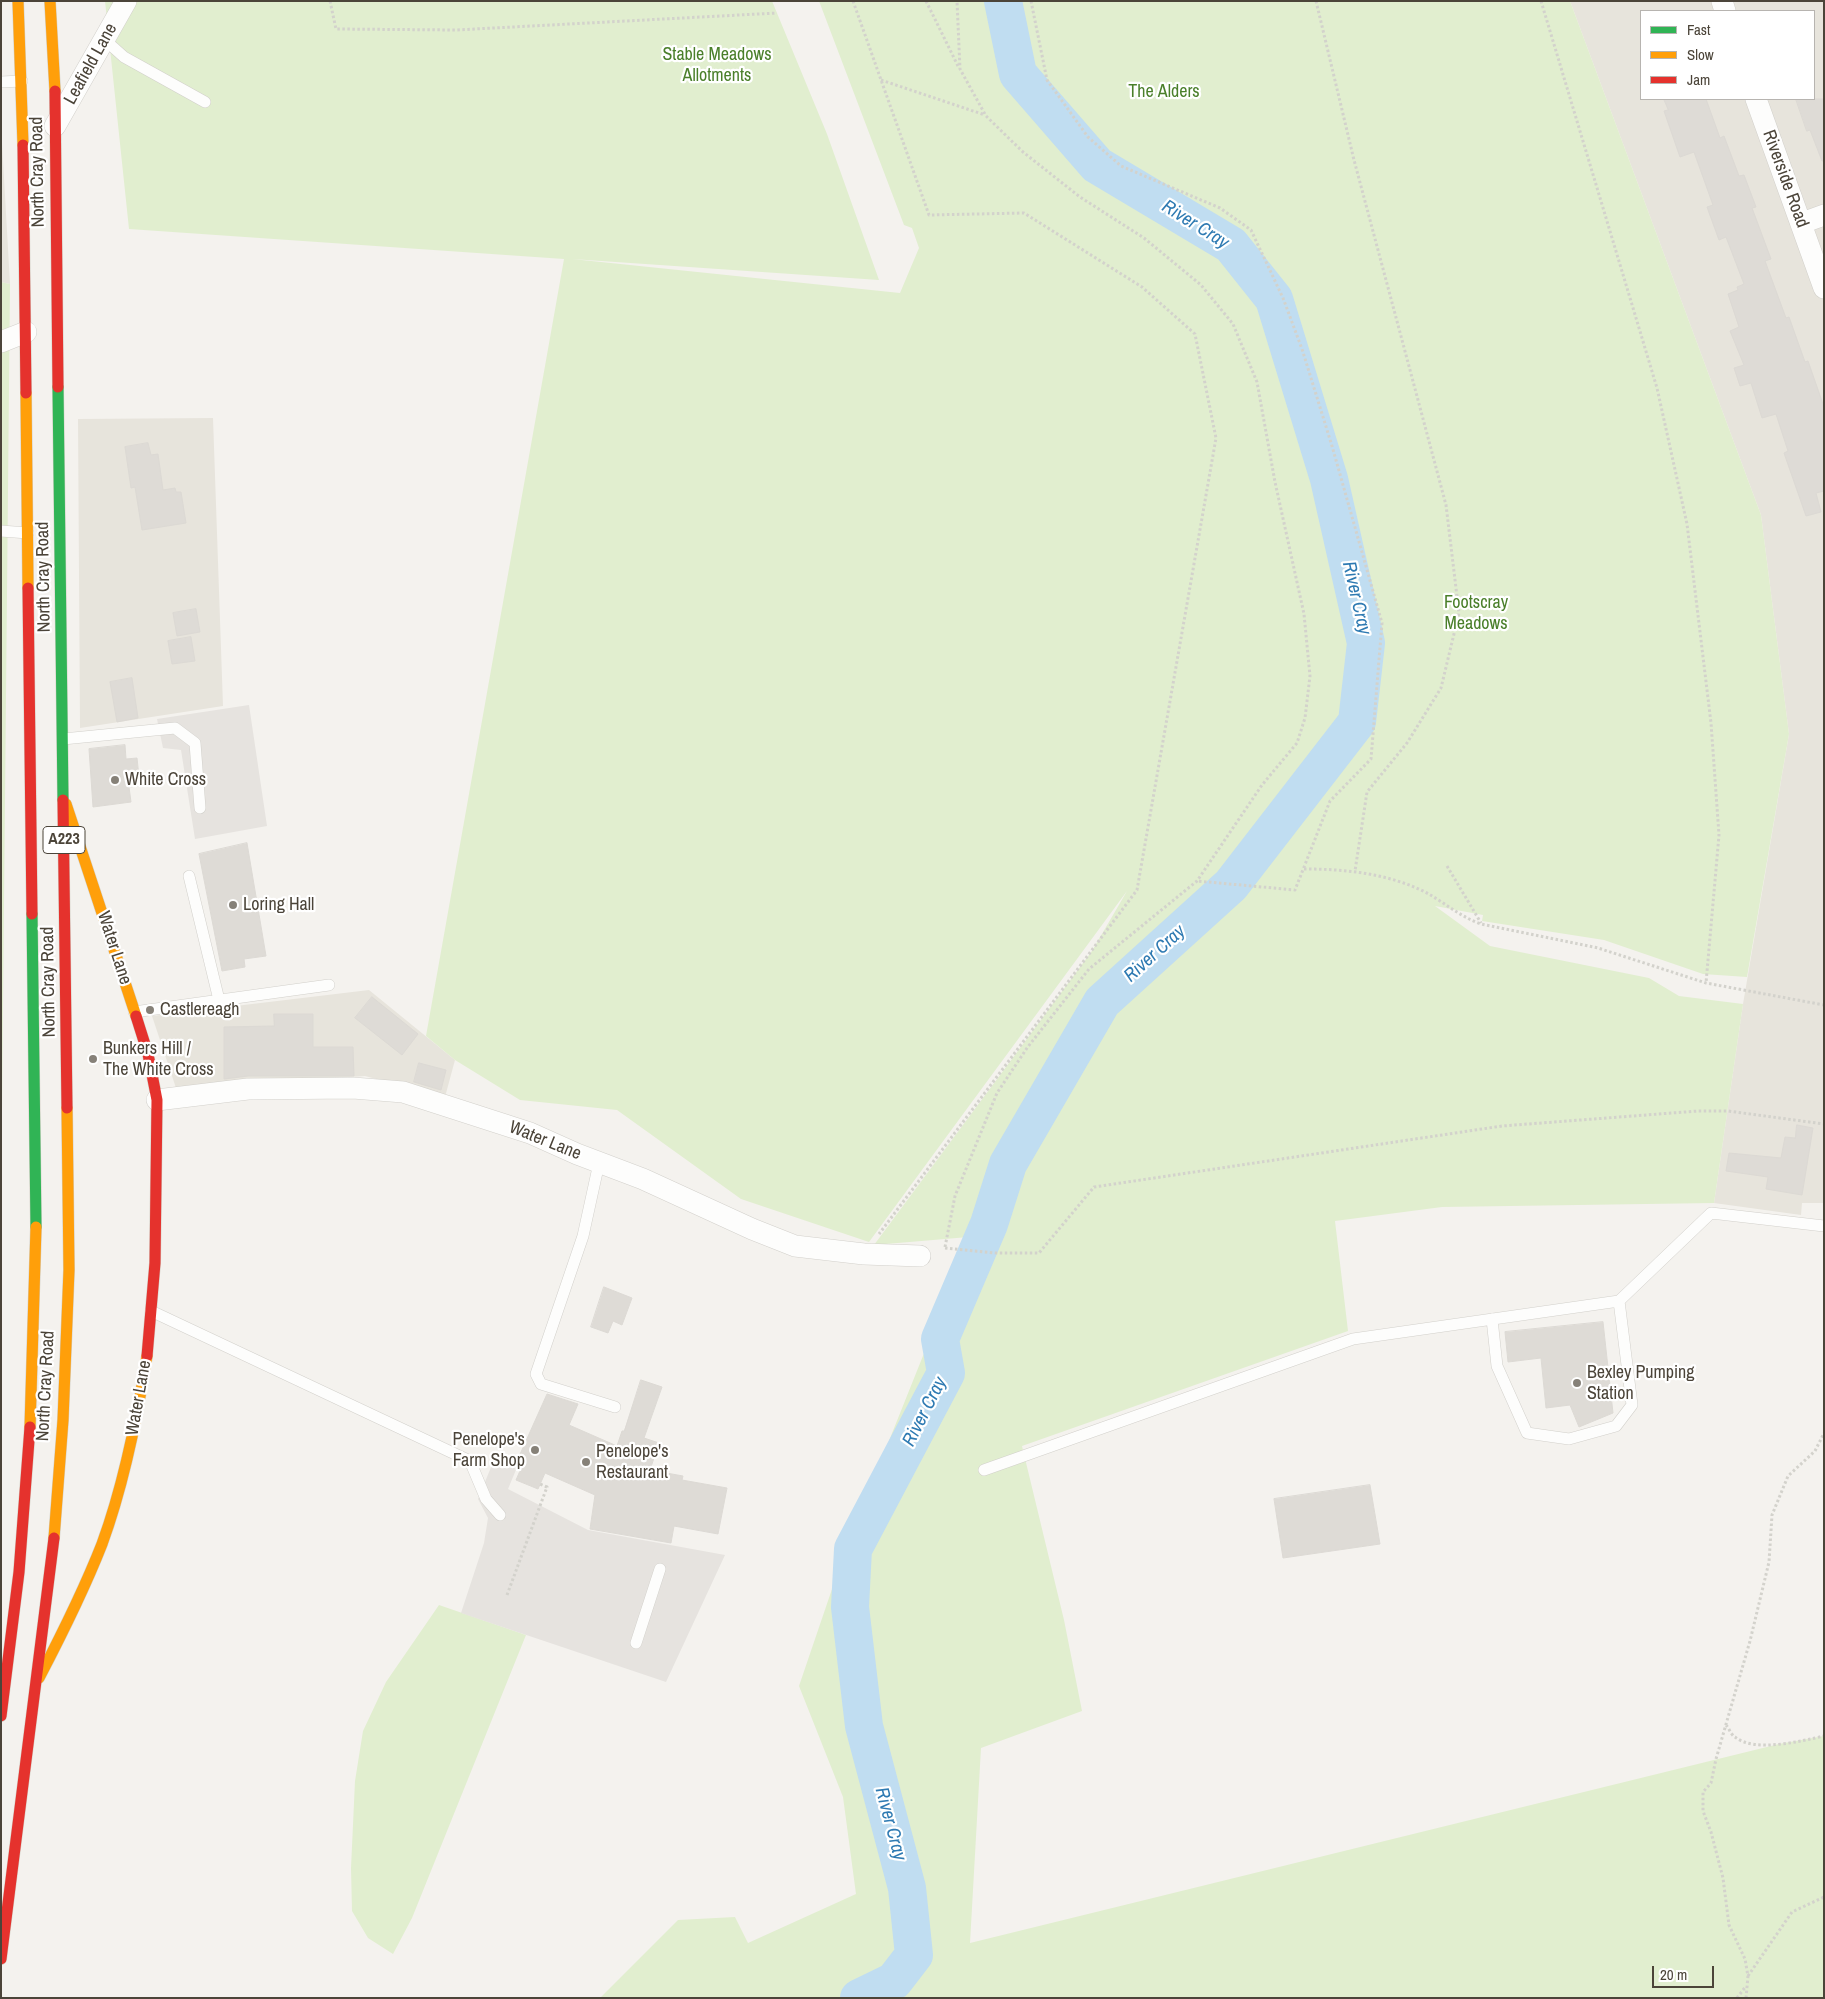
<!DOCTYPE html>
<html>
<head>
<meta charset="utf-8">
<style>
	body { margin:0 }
	#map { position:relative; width:1825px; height:1999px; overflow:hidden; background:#f4f2ee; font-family:"Archivo Narrow",sans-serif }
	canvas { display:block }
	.frame { position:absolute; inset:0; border:2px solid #4b4439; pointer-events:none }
	.legend { position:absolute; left:1640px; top:10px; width:175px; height:90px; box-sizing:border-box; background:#fff; border:1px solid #b7b4b0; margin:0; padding:6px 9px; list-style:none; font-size:15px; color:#4b4439 }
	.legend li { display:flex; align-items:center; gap:10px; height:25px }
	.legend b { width:25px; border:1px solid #b7b4b0 }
	.scale { position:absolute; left:1652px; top:1966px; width:62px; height:22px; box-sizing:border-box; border:2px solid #4b4439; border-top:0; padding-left:6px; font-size:15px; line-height:18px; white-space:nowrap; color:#4b4439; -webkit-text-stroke:4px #fff; paint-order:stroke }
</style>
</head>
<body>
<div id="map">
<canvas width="1825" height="1999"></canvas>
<div class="frame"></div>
<ul class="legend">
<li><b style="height:6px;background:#30b455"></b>Fast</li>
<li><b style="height:6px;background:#ff9f0a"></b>Slow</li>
<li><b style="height:6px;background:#e5322d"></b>Jam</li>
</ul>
<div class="scale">20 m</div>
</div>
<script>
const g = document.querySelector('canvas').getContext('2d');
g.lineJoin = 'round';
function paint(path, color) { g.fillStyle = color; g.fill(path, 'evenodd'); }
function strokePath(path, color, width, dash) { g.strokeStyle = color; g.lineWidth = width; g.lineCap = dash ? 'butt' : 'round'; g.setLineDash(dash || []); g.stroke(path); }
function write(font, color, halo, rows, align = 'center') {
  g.font = font + ' "Archivo Narrow",sans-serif'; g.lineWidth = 4.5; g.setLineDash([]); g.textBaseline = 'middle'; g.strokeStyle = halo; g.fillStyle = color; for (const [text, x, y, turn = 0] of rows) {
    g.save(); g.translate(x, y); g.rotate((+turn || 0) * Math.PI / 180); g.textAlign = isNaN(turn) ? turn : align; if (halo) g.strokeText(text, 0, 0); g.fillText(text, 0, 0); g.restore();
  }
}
const residential = new Path2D(`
	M1570 1H1824V1203H1802L1801 1215 1714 1203 1743 1004 1789 734 1761 515ZM1641 11H1814V99H1641Z
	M1 125 10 284 1 282Z
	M213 418 223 706 80 728 78 419Z
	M369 990 455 1060 445 1097 365 1076 176 1088 152 1016Z`);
const green = new Path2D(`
	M105 1H772L827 134 879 280 572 259 900 293 919 248 912 228 904 225 819 1H1570L1761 515 1789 734 1747 977 1703 974 1604 940 1482 921 1483 915 1435 906 1490 946 1649 978 1679 996 1743 1004 1714 1203 1442 1207 1335 1221 1348 1331 1022 1446 1064 1620 1082 1711 981 1748 970 1943 1779 1744 1824 1736V1998H600L678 1920 735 1917 748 1943 856 1894 843 1797 799 1686 846 1548 963 1256 975 1279 1004 1234 874 1245 1092 951 1127 891 869 1242 741 1199 617 1110 520 1100 455 1060 426 1036 564 259 129 229Z
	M1 282 10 284 1 1213Z
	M439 1605 526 1635 412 1918 393 1954 368 1938 352 1911 351 1868 355 1781 363 1731 386 1682Z`);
const parking = new Path2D(`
	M249 705 267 826 195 839 181 750 163 748 157 719Z
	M496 1455 518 1465 508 1489 588 1530 725 1555 666 1682 461 1613 484 1543 488 1518 478 1499Z`);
const river = new Path2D(`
	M859 1998 894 1981 914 1955 907 1888 864 1726 850 1607 853 1549 946 1373 940 1339 989 1224 1008 1164 1102 1002 1231 885 1357 722 1366 643 1329 479 1274 299 1231 245 1097 165 1018 74 1003 1`);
const building = new Path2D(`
	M1664 99H1706L1720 138 1724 136 1739 176 1744 175 1756 207 1752 208 1771 259 1765 261 1786 318 1789 317 1805 362 1808 361 1824 407V491L1816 493 1821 512 1806 516 1784 453 1788 451 1776 414 1762 418 1751 383 1740 386 1734 368 1744 365 1730 331 1739 327 1728 294 1738 290 1737 287 1744 284 1726 237 1719 240 1707 207 1713 205 1694 152 1680 157 1664 111 1668 110Z
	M1796 99H1824V161H1822L1810 130 1807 131Z
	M148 443 151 455 158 454 163 490 175 488 176 492H181L186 523 142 530 135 487 131 488 125 447Z
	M196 609 200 632 177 636 173 613Z
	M191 637 195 661 172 664 168 641Z
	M132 678 138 718 117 722 110 682Z
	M125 745 126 759 137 758 140 786 129 787 131 802 93 807 89 749Z
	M247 843 266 956 244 959 245 967 222 971 199 854Z
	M372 997 418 1034 402 1055 355 1018Z
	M274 1014H313V1047H353L354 1076H248L224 1079V1027L274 1026Z
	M419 1063 446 1070 441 1090 414 1082Z
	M1797 1125 1813 1128 1802 1195 1766 1189 1768 1177 1726 1171 1729 1153 1781 1158 1785 1137 1795 1138Z
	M604 1287 632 1298 622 1325 613 1321 608 1333 591 1327Z
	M1603 1322 1613 1413 1579 1427 1570 1405 1546 1408 1541 1358 1508 1362 1505 1332Z
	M641 1380 662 1387 644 1438 659 1443 650 1470 683 1476 682 1480 727 1488 718 1534 674 1526 671 1543 590 1529 595 1495 545 1473 538 1489 516 1480 523 1464 517 1461 547 1394 578 1404 569 1425 617 1446 622 1431H624Z
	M1370 1485 1380 1544 1283 1558 1274 1499Z`);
const path = new Path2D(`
	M330 1 336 29 456 30 777 13
	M853 1 929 215 1024 213 1142 287 1195 334 1216 438 1137 890 879 1234
	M926 1 958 66
	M1031 1 1047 80 1088 137 1121 166 1220 208 1251 230 1283 298 1302 349 1332 446 1382 623 1371 759 1330 801 1295 890 1197 881
	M1316 1 1354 160 1446 505 1459 613 1441 688 1407 743 1367 792 1355 871
	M1541 1 1657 388 1687 524 1711 723 1719 835 1706 983
	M881 80 985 115
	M1447 866 1481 923
	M1304 869C1344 869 1384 873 1421 890 1442 900 1458 916 1481 924L1598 948 1706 983 1824 1005
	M945 1247 955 1196 997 1093 1027 1048 1089 969 1197 881 1262 785 1297 743 1305 718 1310 676 1304 614 1275 482 1257 382 1233 324 1201 285 1144 238 1080 197 1023 152 986 116 960 69 957 1
	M945 1248 996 1253H1039L1094 1187 1502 1126 1698 1111H1728L1824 1124
	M507 1595 547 1487 540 1484
	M1726 1725C1729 1728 1731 1735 1735 1737 1755 1753 1801 1741 1824 1736
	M1748 1976 1792 1912 1824 1897
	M1737 1998 1746 1986
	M1746 1998 1748 1976 1745 1959 1729 1925 1723 1878 1711 1832 1703 1811V1792L1711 1783 1716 1759 1750 1641 1769 1562 1772 1515 1788 1476 1815 1451 1824 1433`);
const lane = new Path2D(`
	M105 40 124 57 205 102
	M1 82 22 81
	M1 531 28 533
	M63 739 175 728 195 743 200 808
	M189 876 219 1000
	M134 1012 329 985
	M599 1163 583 1236 536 1374 541 1384 615 1407
	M151 1311 470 1461 486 1499 500 1515
	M1492 1319 1497 1366 1527 1433 1569 1439 1616 1426 1632 1405 1619 1301
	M984 1470 1353 1339 1619 1301 1711 1213 1824 1226
	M636 1643 660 1569`);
const street = new Path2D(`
	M1722 1 1725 11
	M1756 99 1824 288
	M55 126 126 1
	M1802 223 1824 215
	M1 342 26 332
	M157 1100 248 1089 353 1088 403 1092 530 1133 577 1154 643 1179 752 1229 795 1246 864 1254 920 1256`);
const fast = new Path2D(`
	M58 387 63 800
	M32 914 36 1227`);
const slow = new Path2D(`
	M18 1 23 145
	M50 1 55 91
	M26 393 28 588
	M66 804 136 1016
	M30 1427 36 1227
	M54 1538 63 1420 69 1270 67 1108
	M39 1678C62 1634 84 1590 102 1544 124 1484 137 1419 147 1356`);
const jam = new Path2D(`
	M55 91 58 387
	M23 145 26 393
	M28 588 32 914
	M63 800 67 1108
	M136 1016 148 1054 157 1100 155 1263 147 1356
	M1 1716 19 1572 30 1427
	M1 1959 54 1538`);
const markers = [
	[115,780,5,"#868178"],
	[233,905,5,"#868178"],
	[150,1010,5,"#868178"],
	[93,1059,5,"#868178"],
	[1577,1383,5,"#868178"],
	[535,1450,5,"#868178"],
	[586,1462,5,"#868178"]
];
const shields = [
	[64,840,42]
];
const shieldNames = [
	["A223",64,840]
];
const parkNames = [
	["Stable Meadows",717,55],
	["Allotments",717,76],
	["The Alders",1164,92],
	["Footscray",1476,603],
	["Meadows",1476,624]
];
const streetNames = [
	["Leafield Lane",91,64,-61],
	["North Cray Road",38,172,-91],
	["Riverside Road",1785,179,70],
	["North Cray Road",44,577,-91],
	["Water Lane",114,948,72],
	["North Cray Road",49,982,-91],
	["Water Lane",545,1141,22],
	["North Cray Road",46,1386,-87],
	["Water Lane",139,1398,-80]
];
const poiNames = [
	["White Cross",125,780],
	["Loring Hall",243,905],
	["Castlereagh",160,1010],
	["Bunkers Hill /",103,1049],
	["The White Cross",103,1070],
	["Bexley Pumping",1587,1373],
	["Station",1587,1394],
	["Penelope's",525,1440,"right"],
	["Farm Shop",525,1461,"right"],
	["Penelope's",596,1452],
	["Restaurant",596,1473]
];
const waterNames = [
	["River Cray",1195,225,32],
	["River Cray",1356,598,77],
	["River Cray",1155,954,-42],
	["River Cray",925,1412,-63],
	["River Cray",890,1824,75]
];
paint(residential, '#e7e4dc');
paint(green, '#e1eecf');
paint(parking, '#e6e3df');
strokePath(river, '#c0ddf1', 38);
paint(building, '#dedbd6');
strokePath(building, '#dcd9d4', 1);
strokePath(lane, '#d2d0cb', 12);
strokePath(street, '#d2d0cb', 22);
strokePath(fast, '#d3cfc5', 12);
strokePath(slow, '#d3cfc5', 12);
strokePath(jam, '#d3cfc5', 12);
strokePath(path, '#d3d2cc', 3, [2.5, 2.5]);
strokePath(lane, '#fdfdfc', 11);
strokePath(street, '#fdfdfc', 21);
strokePath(fast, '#30b455', 11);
strokePath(slow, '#ff9f0a', 11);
strokePath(jam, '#e5322d', 11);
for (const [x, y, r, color] of markers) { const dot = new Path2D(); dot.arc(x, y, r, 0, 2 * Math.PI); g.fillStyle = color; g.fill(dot); strokePath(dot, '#fff', 2); }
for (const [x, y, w] of shields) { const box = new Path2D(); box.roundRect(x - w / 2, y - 13.5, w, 27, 4); g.fillStyle = '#fff'; g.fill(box); strokePath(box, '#4b4439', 1); }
write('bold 16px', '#4b4439', null, shieldNames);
write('18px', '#4a7f2a', '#fff', parkNames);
write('18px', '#4b4439', '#fff', streetNames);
write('18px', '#4b4439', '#fff', poiNames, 'left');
write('italic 19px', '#2e7ab2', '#fff', waterNames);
</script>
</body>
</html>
